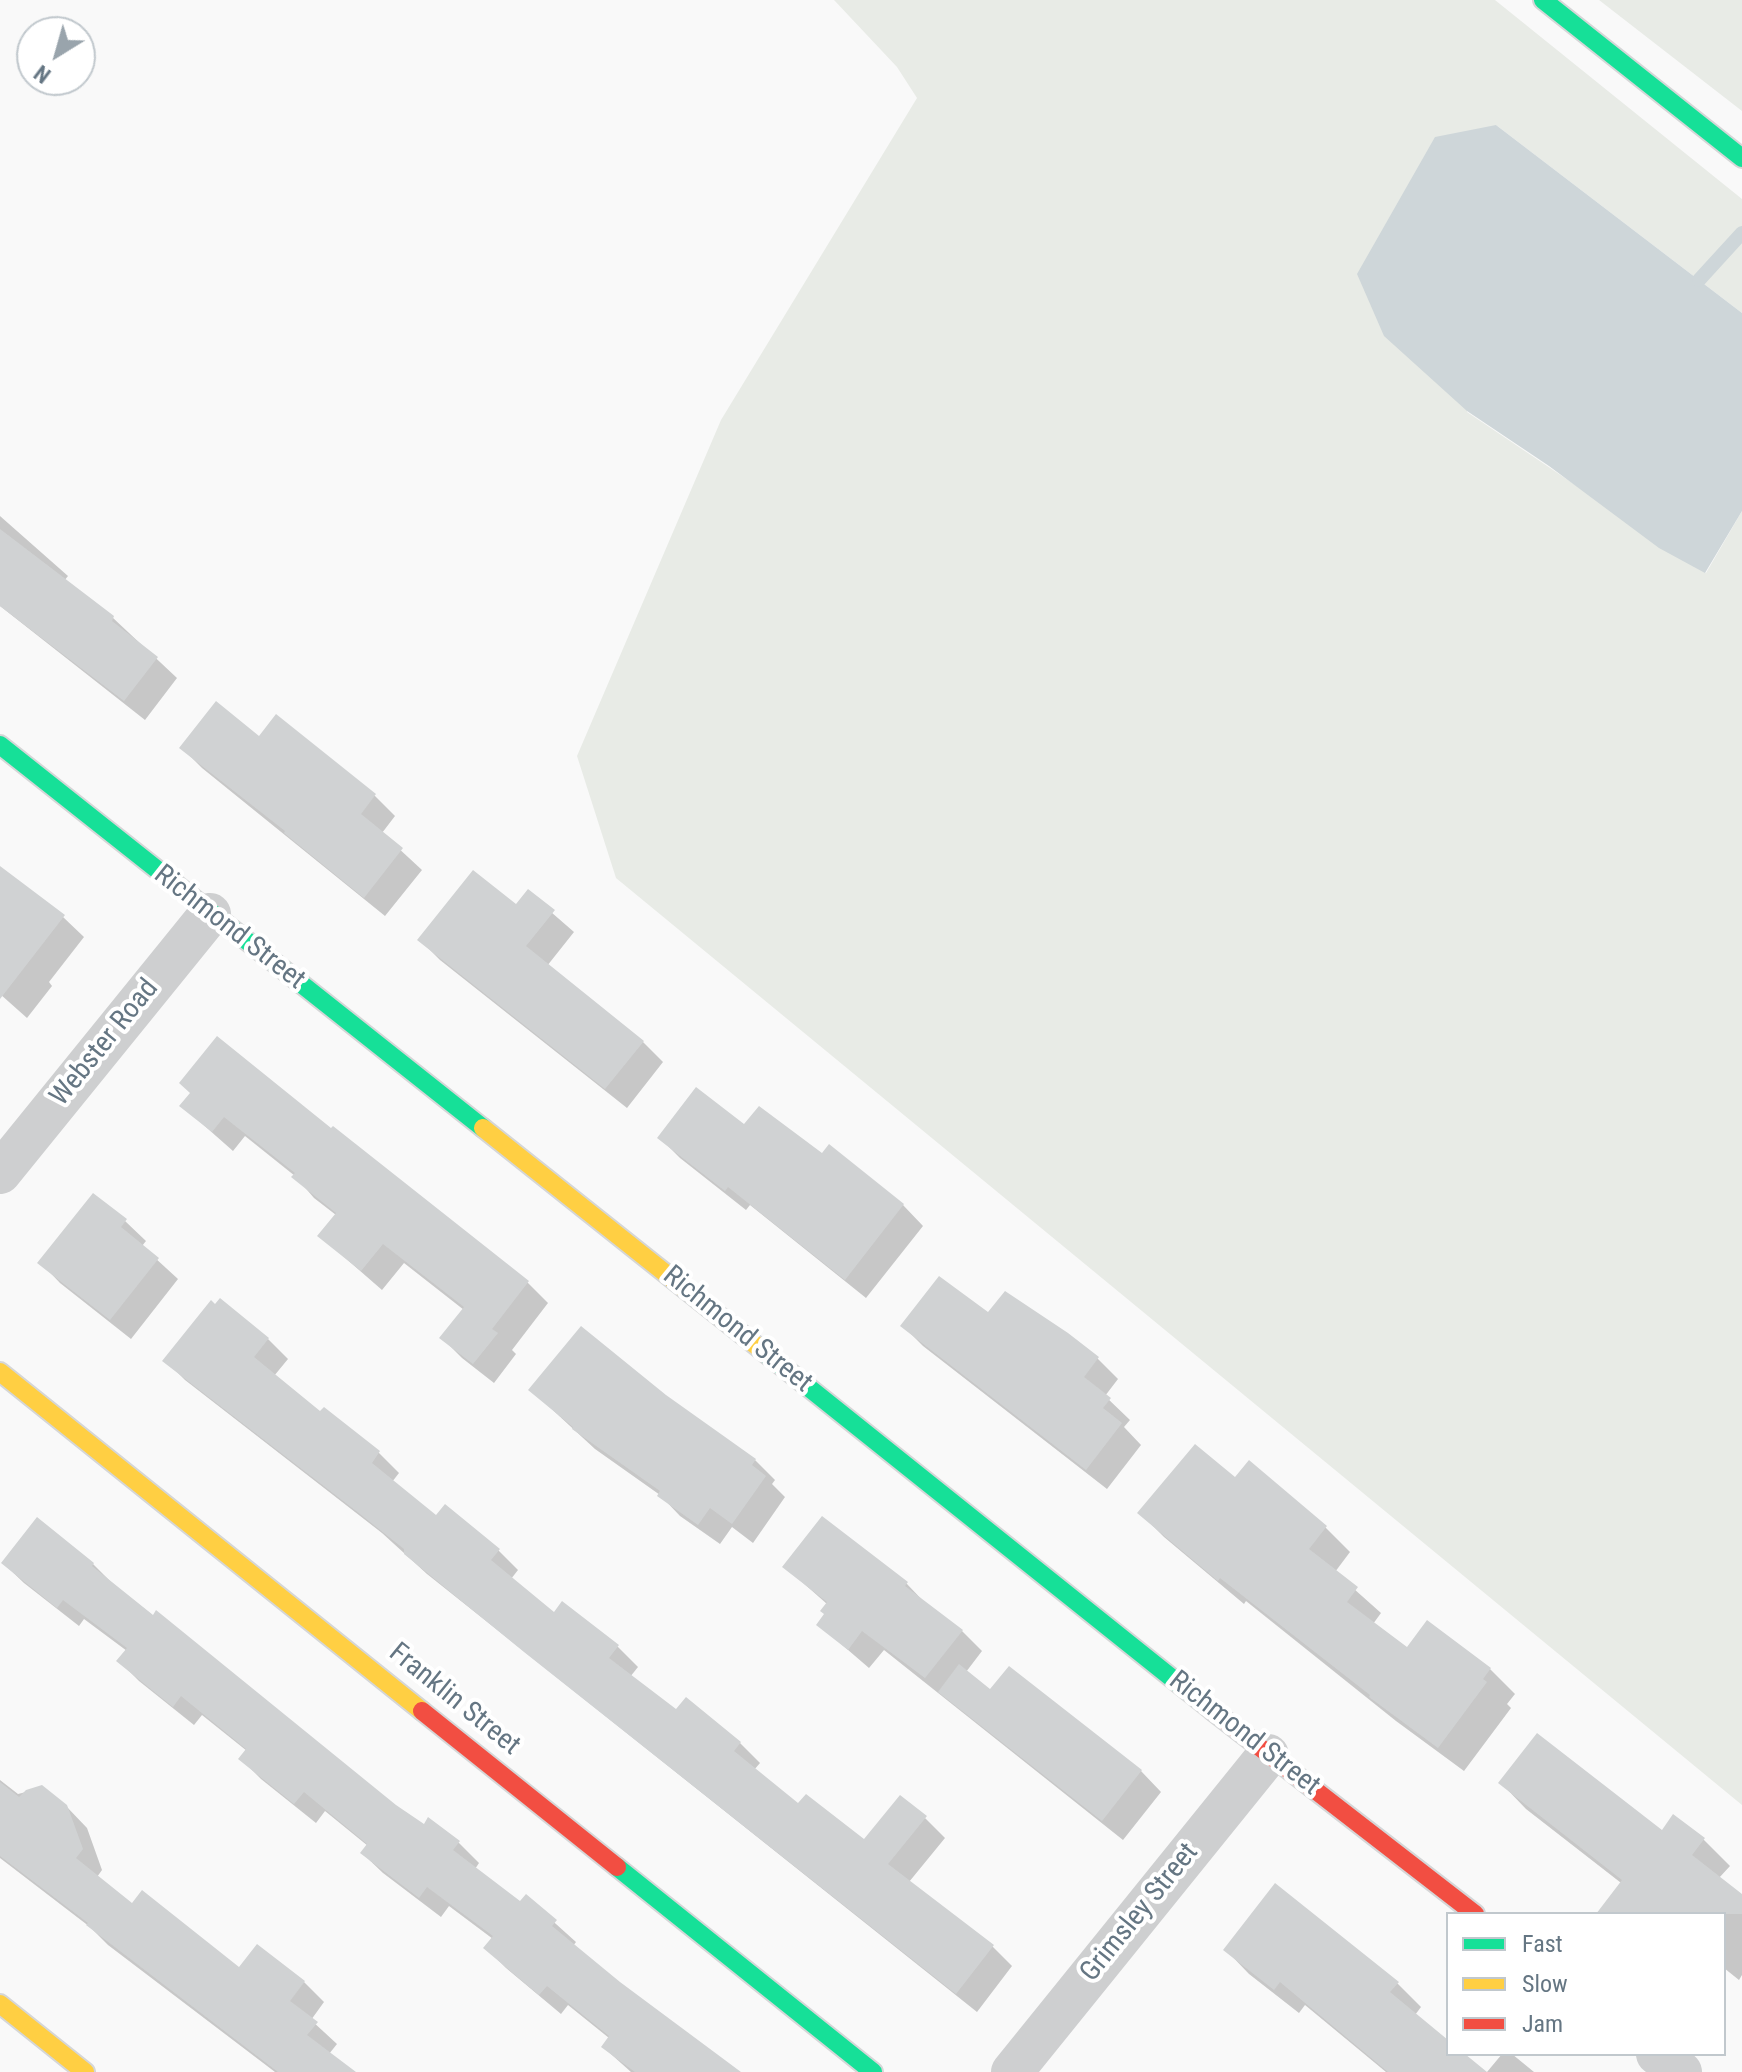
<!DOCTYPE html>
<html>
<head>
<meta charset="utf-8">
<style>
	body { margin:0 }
	#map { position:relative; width:1742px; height:2072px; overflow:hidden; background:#f9f9f9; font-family:"Roboto Condensed",sans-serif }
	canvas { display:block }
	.legend { position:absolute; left:1446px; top:1912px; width:280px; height:144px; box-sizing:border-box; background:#fff; border:2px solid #c1c8cd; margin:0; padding:10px 14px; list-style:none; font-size:24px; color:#657683 }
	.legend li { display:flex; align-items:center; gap:16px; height:40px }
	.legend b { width:40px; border:2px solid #c1c8cd }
	.north { position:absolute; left:16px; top:16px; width:80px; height:80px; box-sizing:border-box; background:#fff; border:2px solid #c1c8cd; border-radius:50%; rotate:217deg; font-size:22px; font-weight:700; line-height:32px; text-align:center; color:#657683 }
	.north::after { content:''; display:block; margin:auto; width:28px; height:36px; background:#99a4ac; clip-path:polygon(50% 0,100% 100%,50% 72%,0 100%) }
</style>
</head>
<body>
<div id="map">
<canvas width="1742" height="2072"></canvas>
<ul class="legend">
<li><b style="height:10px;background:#16e098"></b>Fast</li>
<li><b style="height:10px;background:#ffcf43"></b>Slow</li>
<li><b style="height:10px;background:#f24e42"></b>Jam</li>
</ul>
<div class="north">N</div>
</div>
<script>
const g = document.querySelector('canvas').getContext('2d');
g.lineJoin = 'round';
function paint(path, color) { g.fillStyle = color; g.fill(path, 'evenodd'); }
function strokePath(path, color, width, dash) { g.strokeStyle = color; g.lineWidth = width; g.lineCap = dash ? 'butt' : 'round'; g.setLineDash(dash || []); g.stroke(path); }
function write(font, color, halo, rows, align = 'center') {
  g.font = font + ' "Roboto Condensed",sans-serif'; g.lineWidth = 8; g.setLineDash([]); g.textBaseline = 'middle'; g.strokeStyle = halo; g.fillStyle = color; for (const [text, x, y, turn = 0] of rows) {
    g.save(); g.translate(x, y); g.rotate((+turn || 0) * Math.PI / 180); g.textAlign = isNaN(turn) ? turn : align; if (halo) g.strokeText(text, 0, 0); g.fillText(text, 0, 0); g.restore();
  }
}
const green = new Path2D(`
	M834 0H1495L1742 199V313L1496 125 1467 412 1706 573 1742 511V1805L616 878 577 756 721 420 917 98 897 67Z
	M1599 0H1742V111Z`);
const water = new Path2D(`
	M1496 125 1742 313V511L1705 573 1659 548 1549 466 1467 411 1384 336 1357 274 1435 137Z`);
const shadow = new Path2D(`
	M0 516 68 576 64 581 112 617 177 678 145 720 0 606Z
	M260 739 375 796 395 816 382 833 422 870 385 916 202 768 182 748Z
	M0 868 63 917 84 937 49 982 52 986 27 1018 0 994Z
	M528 892 574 932 547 966 643 1042 663 1062 627 1108 440 960 420 940 516 907Z
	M182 1106 332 1131 527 1282 548 1303 512 1350 516 1354 494 1383 462 1358 442 1338 464 1310 404 1263 382 1290 320 1236 336 1215 314 1198 295 1176 245 1136 233 1151Z
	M659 1137 822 1156 829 1147 903 1205 923 1226 866 1298 750 1205 746 1210 680 1158Z
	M125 1221 146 1241 142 1246 178 1279 131 1339 60 1283 40 1262Z
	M903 1326 1097 1358 1118 1379 1105 1396 1130 1420 1124 1427 1141 1445 1107 1489 923 1346Z
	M268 1339 288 1359 274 1376 321 1414 324 1409 379 1453 399 1473 392 1482 436 1518 498 1550 518 1570 511 1579 554 1615 563 1604 618 1647 638 1667 630 1677 677 1712 740 1743 760 1763 754 1770 799 1806 865 1842 925 1818 945 1838 909 1882 992 1946 1012 1966 977 2012 427 1574 382 1533 185 1380 165 1360Z
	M531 1390 665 1397 755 1460 775 1480 772 1484 785 1497 753 1543 732 1527 720 1544 680 1516 660 1495 595 1449Z
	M1249 1463 1326 1528 1350 1552 1335 1572 1381 1613 1373 1624 1407 1650 1428 1622 1490 1669 1515 1694 1507 1704 1511 1708 1464 1771 1396 1721 1246 1601 1244 1604 1164 1537 1140 1513 1235 1480Z
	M823 1519 907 1584 927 1605 962 1631 982 1651 966 1672 990 1692 1141 1771 1161 1792 1123 1840 884 1650 869 1668 819 1625 827 1615V1604L785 1567Z
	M3 1563 93 1564 113 1584 395 1806 424 1827 429 1820 459 1843 479 1863 475 1869 521 1903 526 1897 576 1942 573 1946 731 2072H631L603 2047 609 2038 568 2005 561 2014 506 1968 486 1948 493 1939 449 1906 441 1917 383 1873 362 1853 368 1846 325 1811 316 1823 261 1779 241 1759 247 1751 202 1715 194 1725 139 1681 119 1661 127 1651 84 1619 79 1626 24 1583Z
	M0 1780 18 1794 42 1788 66 1806 87 1828 102 1870 97 1877 133 1906 240 1969 257 1947 304 1982 324 2002 311 2020 337 2044 329 2054 353 2072H275L108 1945 90 1927 0 1858Z
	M1501 1783 1662 1832 1674 1817 1704 1840 1730 1866 1719 1878 1742 1896V1975L1739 1980 1724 1968V1914H1655L1625 1886 1526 1809Z
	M1276 1886 1398 1984 1421 2007 1415 2015 1448 2042V2054H1462L1484 2072H1386L1305 2005 1299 2013 1249 1974 1226 1950Z
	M1502 2054H1512L1534 2072H1487Z`);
const stream = new Path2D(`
	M1699 280 1742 233`);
const building = new Path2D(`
	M0 529 114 616 112 621 158 657 124 701 0 606Z
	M216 701 259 736 276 714 376 794 361 814 403 848 364 898 284 833 285 831 179 748Z
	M0 866 65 915 0 999Z
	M473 870 516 904 528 889 555 910 526 946 644 1041 605 1089 417 940Z
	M217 1036 331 1128 333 1126 529 1281 492 1329 498 1333 473 1364 439 1338 464 1307 383 1244 361 1271 317 1236 336 1213 291 1177 295 1173 224 1117 212 1132 179 1106 190 1093 179 1083Z
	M696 1087 744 1124 759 1106 822 1153 829 1144 904 1204 845 1280 728 1187 725 1191 657 1138Z
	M93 1193 127 1219 121 1227 159 1258 110 1320 37 1263Z
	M939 1276 988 1312 1005 1291 1068 1333 1099 1357 1084 1377 1111 1398 1103 1408 1122 1423 1086 1470 900 1326Z
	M220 1298 269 1338 254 1357 320 1411 324 1407 380 1451 372 1463 436 1515 445 1504 500 1549 491 1560 554 1612 562 1601 619 1645 609 1658 676 1709 686 1697 741 1742 734 1751 798 1803 806 1794 864 1839 900 1795 927 1816 888 1864 994 1945 956 1994 524 1652 404 1554V1549L360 1514 162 1361 211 1300 215 1304Z
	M581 1326 666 1395 756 1459 752 1465 766 1476 732 1524 710 1508 698 1525 657 1496 660 1491 572 1429 573 1427 528 1390Z
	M1195 1444 1235 1477 1249 1460 1327 1526 1309 1549 1358 1587 1347 1602 1407 1647 1427 1620 1491 1668 1483 1679 1487 1682 1438 1748 1369 1697 1370 1695 1220 1578 1218 1581 1137 1513Z
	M822 1516 908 1582 905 1586 963 1630 925 1678 862 1631 848 1650 816 1625 824 1614 820 1611 827 1602 782 1567Z
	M37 1517 94 1563 92 1566 153 1615 156 1610 396 1805 424 1824 428 1817 460 1841 453 1850 520 1901 526 1894 557 1920 552 1926 620 1982 741 2072H635L601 2047 609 2036 547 1986 539 1995 483 1948 493 1936 427 1887 419 1898 360 1853 367 1844 304 1792 294 1804 238 1759 246 1749 181 1696 173 1707 116 1661 127 1648 63 1600 57 1608 1 1563Z
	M959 1664 990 1689 1009 1666 1142 1770 1102 1821 938 1692Z
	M1537 1733 1662 1830 1673 1814 1705 1838 1692 1855 1742 1894V1914H1596L1622 1880 1498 1783Z
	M0 1782 19 1797 26 1790 42 1785 67 1805 83 1849 76 1858 132 1903 142 1890 239 1967 257 1944 305 1981 290 2001 318 2022 307 2035 356 2072H278L86 1925 88 1923 0 1856Z
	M1275 1883 1399 1982 1390 1992 1448 2040V2054H1465L1487 2072H1388L1280 1982 1274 1990 1223 1950Z`);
const street = new Path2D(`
	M0 1173 210 914
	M1657 2054 1681 2072
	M1012 2072 1268 1755`);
const fast = new Path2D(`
	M1543 0 1742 158
	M0 745 483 1128
	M763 1351 1213 1711
	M617 1867 873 2072`);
const slow = new Path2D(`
	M483 1128 763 1351
	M0 1372 422 1711
	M0 2004 85 2072`);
const jam = new Path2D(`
	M422 1711 617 1867
	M1213 1711 1475 1914`);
const streetNames = [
	["Richmond Street",229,928,38],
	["Webster Road",105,1043,-51],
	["Richmond Street",737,1330,39],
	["Franklin Street",454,1700,39],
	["Richmond Street",1244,1734,38],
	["Grimsley Street",1140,1913,-51]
];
paint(green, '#e8ebe6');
paint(water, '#ced6d9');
paint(shadow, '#0003');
strokePath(stream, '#ced6d9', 14);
paint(building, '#d0d2d3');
strokePath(fast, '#d5d6d7', 22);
strokePath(slow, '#d5d6d7', 22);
strokePath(jam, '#d5d6d7', 22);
strokePath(street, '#cecfd0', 42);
strokePath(fast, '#16e098', 18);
strokePath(slow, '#ffcf43', 18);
strokePath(jam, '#f24e42', 18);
write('28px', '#657683', '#fff', streetNames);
</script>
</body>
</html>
